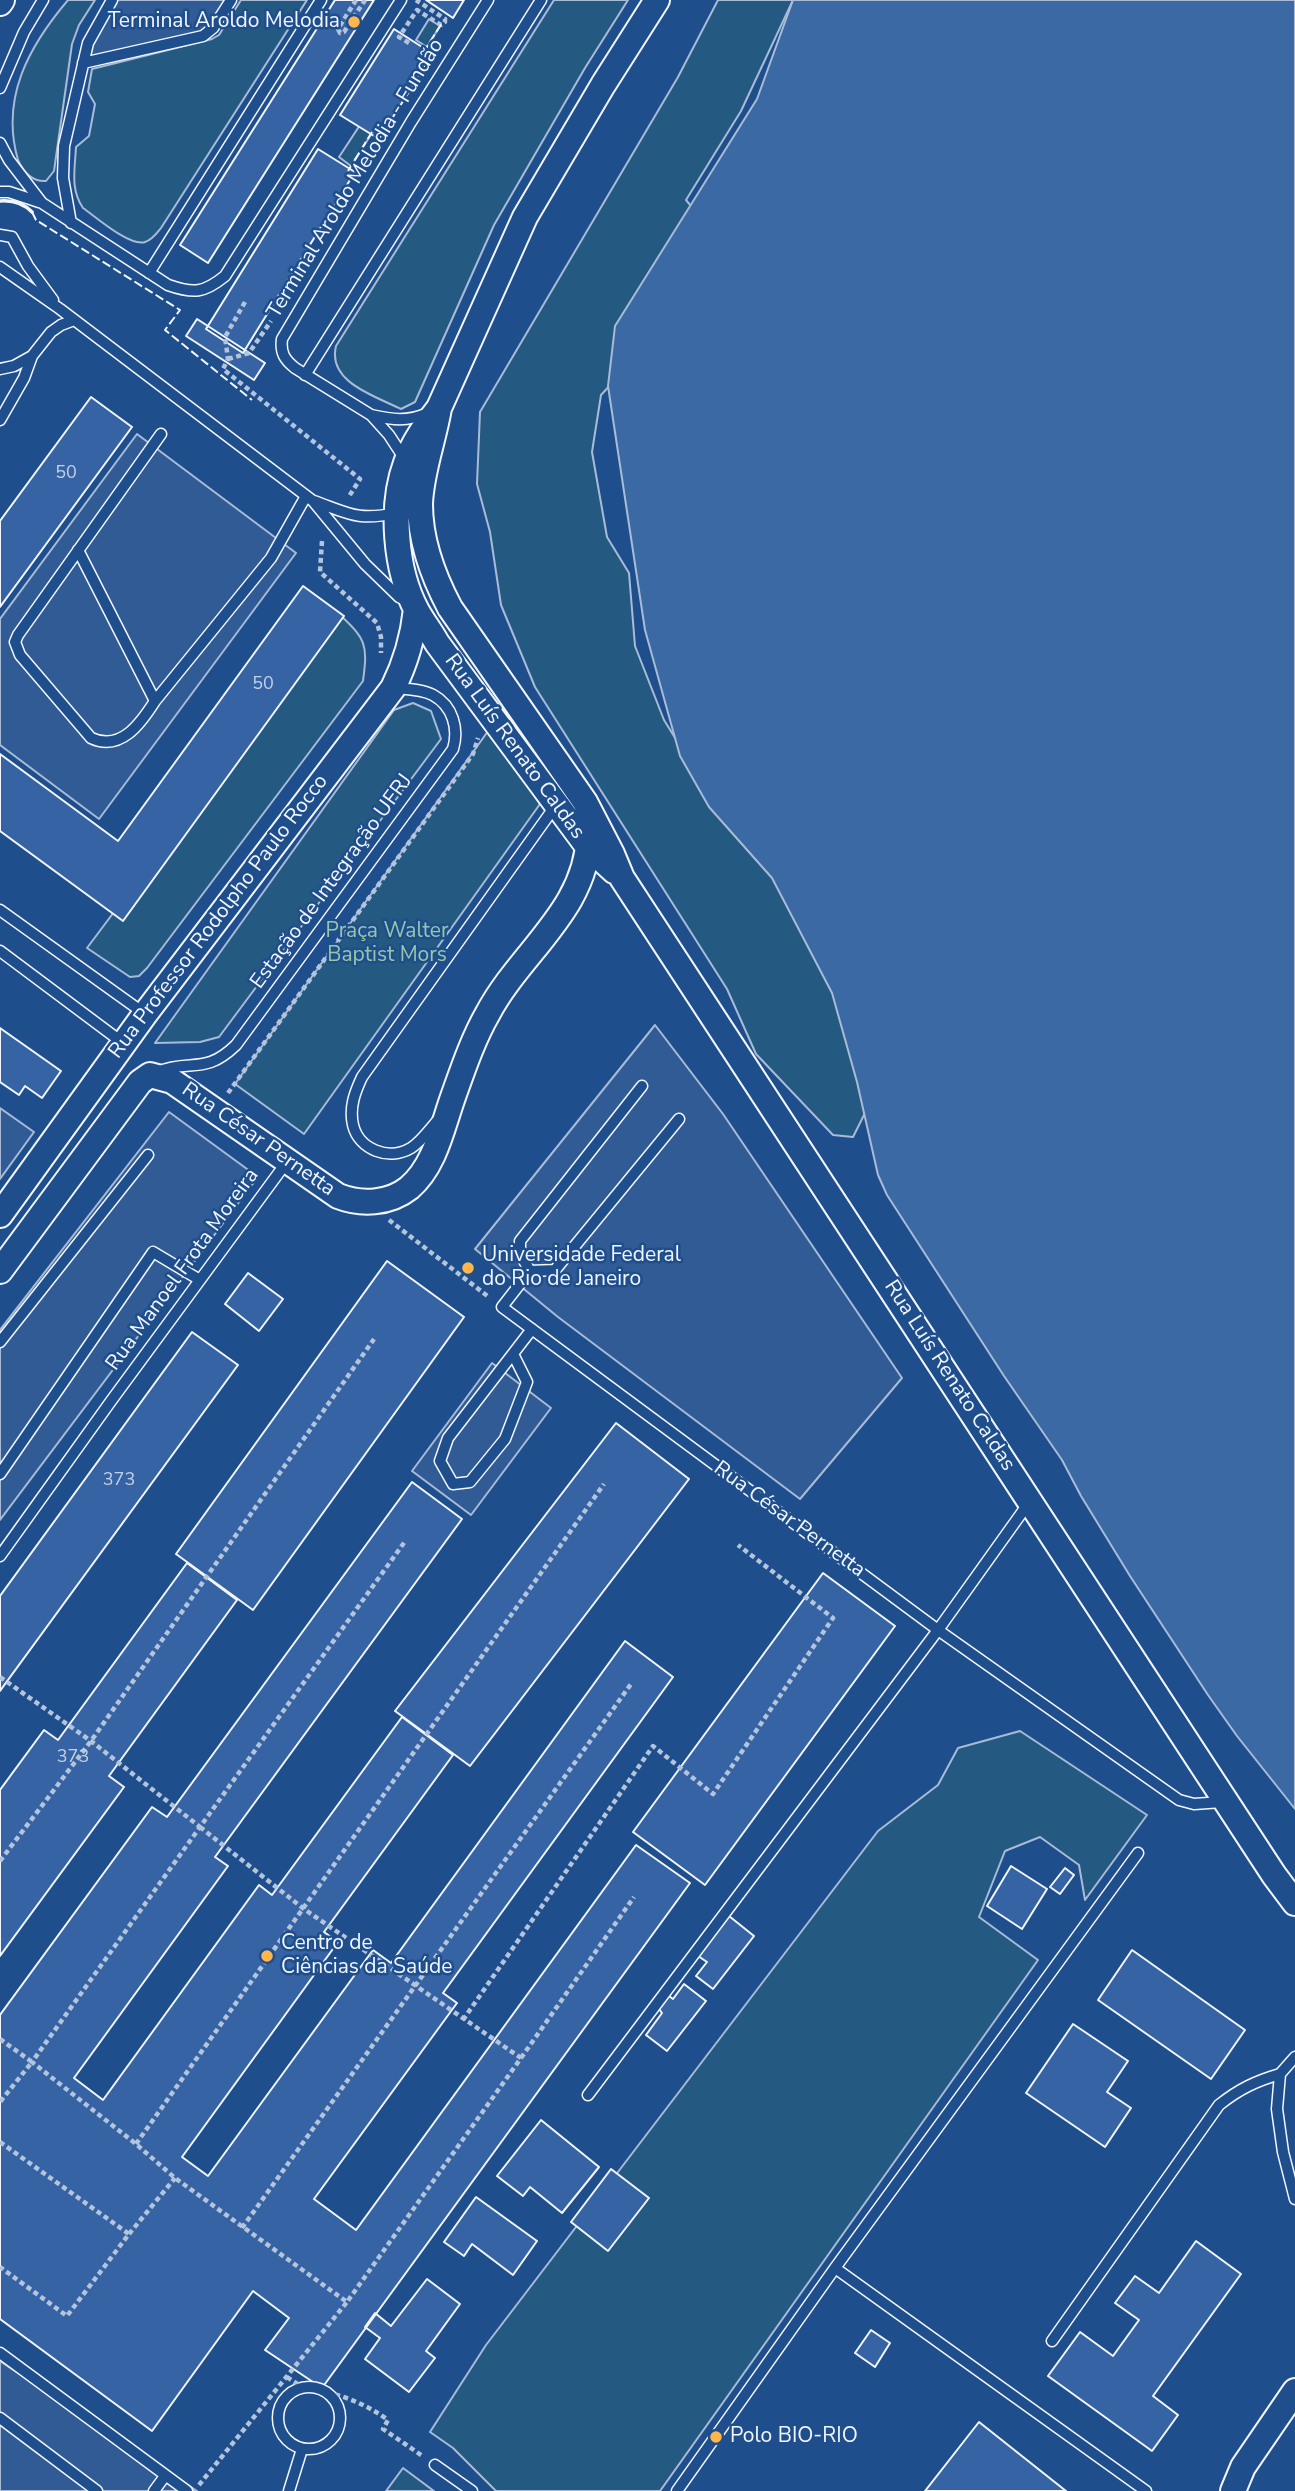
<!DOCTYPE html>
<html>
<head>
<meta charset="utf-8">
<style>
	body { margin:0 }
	canvas { display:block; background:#1f4e8c }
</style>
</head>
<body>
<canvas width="1295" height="2491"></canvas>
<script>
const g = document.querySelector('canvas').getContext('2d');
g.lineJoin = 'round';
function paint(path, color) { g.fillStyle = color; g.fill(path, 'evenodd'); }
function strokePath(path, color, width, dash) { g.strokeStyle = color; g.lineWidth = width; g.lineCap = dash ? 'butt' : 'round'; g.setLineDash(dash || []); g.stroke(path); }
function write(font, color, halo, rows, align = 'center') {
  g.font = font + ' "Nunito Sans",sans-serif'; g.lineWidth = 5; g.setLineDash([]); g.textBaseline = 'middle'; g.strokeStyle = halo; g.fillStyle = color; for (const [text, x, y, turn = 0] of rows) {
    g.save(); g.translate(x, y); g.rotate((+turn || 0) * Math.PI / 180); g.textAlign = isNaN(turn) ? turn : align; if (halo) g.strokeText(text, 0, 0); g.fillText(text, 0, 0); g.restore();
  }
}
const green = new Path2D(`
	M68 0H95L79 25 72 44 54 171 46 181C32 182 23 171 18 160 0 98 29 46 68 0Z
	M241 0H307L161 228C157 233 152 240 145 242 130 247 96 217 83 208 70 189 75 169 76 147L89 136 95 104 88 92 92 69 212 39 219 35Z
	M554 0H628L585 68 494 225 415 402 401 409C375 396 327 382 336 346Z
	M718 0H793L741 111 686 200 711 230 671 319 601 395 592 452 607 537 629 573 635 646 664 720 698 775 800 889 870 1103 853 1137 833 1135 756 1054 727 989 535 687 501 605 490 532 477 484 480 412 678 77Z
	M429 19 440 26 427 47 416 40Z
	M360 125 372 133 351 166 339 157Z
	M338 613C366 639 368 644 363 681L147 968 139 976 130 977 87 948Z
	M413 703 431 711 441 739 219 1037 200 1042 155 1043 394 710Z
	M491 727 540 804 304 1134 235 1084Z
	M1020 1731 1147 1815 1085 1900 1079 1865 1040 1837 1005 1851 979 1917 1038 1960 660 2491H496L453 2448 430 2432 486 2345 878 1831 938 1785 958 1748Z
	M403 2468 434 2491H386Z`);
const parking = new Path2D(`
	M112 0H231L203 36 83 63Z
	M137 434 296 553 99 819 0 745V619Z
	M655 1025 723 1114 902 1378 800 1499 558 1317 475 1249Z
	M0 1108 34 1132 0 1179Z
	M169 1112 258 1177 0 1520V1330Z
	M492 1363 551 1408 471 1515 412 1471Z
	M0 2361 197 2491H0Z`);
const water = new Path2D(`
	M793 0H1295V1809L1237 1736 1208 1695 1130 1576 1081 1496 1062 1460 1004 1376 887 1195 878 1175 857 1082 832 993 772 878 709 807 680 756 645 630 608 386 615 326 757 99Z`);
const building = new Path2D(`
	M335 0H374L208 263 180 245Z
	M426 0H464L453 18Z
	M394 29 433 54 379 139 340 115Z
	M318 149 355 172 243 353 206 329Z
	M197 319 265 363 254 380 186 336Z
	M91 397 132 427 0 607V521Z
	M303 586 344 616 123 921 0 831V754L118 841Z
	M0 1028 61 1071 42 1098 25 1086 19 1095 0 1082Z
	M387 1261 464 1317 253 1610 176 1554Z
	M248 1273 283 1299 259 1331 225 1304Z
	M192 1332 238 1365 0 1691V1596Z
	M616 1423 689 1479 470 1766 395 1711Z
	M412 1482 462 1519 215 1857 228 1866 74 2078 103 2100 259 1885 272 1895 402 1717 453 1755 324 1932 338 1942 182 2157 208 2176 373 1950 391 1963 625 1641 673 1677 443 1993 457 2003 314 2199 356 2230 636 1845 690 1883 322 2388 265 2350 289 2318 253 2291 152 2431 0 2319V2015L152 1807 167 1817Z
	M187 1563 237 1600 109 1776 124 1787 0 1956V1790L44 1730 58 1740Z
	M823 1573 895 1626 705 1885 633 1832Z
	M1011 1866 1047 1889 1022 1929 987 1906Z
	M1065 1868 1074 1875 1060 1894 1050 1887Z
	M729 1916 754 1936 713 1989 696 1976 707 1962 698 1956Z
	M1132 1950 1245 2030 1211 2079 1098 2000Z
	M684 1984 706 2001 667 2051 646 2035 662 2013 656 2005 665 1993 673 1999Z
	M1073 2024 1128 2061 1107 2092 1131 2108 1105 2147 1026 2093Z
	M541 2120 599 2167 562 2213 530 2187 523 2196 497 2176Z
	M611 2169 649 2198 608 2251 571 2222Z
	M476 2197 537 2241 513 2275 472 2244 464 2256 444 2242Z
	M1196 2241 1241 2274 1153 2396 1178 2415 1152 2451 1048 2376 1080 2332 1113 2356 1139 2320 1115 2303 1135 2276 1159 2293Z
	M427 2279 460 2304 426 2351 435 2358 409 2392 365 2359 380 2338 365 2327 375 2313 391 2326Z
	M871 2330 890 2343 875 2367 855 2353Z
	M979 2422 1066 2491H925Z`);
const path = new Path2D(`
	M356 0 338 29 340 33 344 32 365 0
	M409 43 399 37 417 10 441 25 445 22V19L416 0
	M245 302 225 337 228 359 223 369 360 479 348 498
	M228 359 249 353 271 321
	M322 541 320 572 377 623 381 637V653
	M228 1093 473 754 478 738
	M389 1220 490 1298
	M0 1677 91 1741 200 1827 406 1540
	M200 1827 304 1909 521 2058 347 2302 175 2178 136 2144 32 2062Z
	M0 1861 91 1741 374 1339
	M463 2020 653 1746 713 1794 833 1618 738 1545
	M0 2039 32 2062 0 2102
	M521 2058 634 1897
	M0 2142 129 2234 67 2316 0 2267
	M136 2144 604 1484
	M242 2228 631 1684
	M129 2234 175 2178
	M287 2377 302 2387
	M327 2392C349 2398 369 2406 388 2420L383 2429 424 2457
	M199 2485 347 2302`);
const service = new Path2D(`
	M83 63 203 36 213 28 231 0
	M0 88 24 32 43 0
	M0 143 9 160 42 203 168 285C194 294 204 293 225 276L401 0
	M0 192H9L39 202
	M71 223 63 178 64 146 88 43 112 0
	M0 235 12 237 28 266 53 300
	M0 267 60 309 313 501 365 564 399 597 407 601
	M149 273 321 0
	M0 369 14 366 32 356 51 332 61 325 74 320
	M305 375 541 0
	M371 415C393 420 407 422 428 413
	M0 420 24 378 32 356
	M161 434 18 635 15 642 20 655 91 738C121 752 141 723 155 701L271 558 306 496
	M404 458 389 435 371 415 295 368C285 360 280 353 282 339L411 122 488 0
	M314 501C350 514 357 521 397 513
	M78 550 155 701
	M0 910 145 1014
	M0 951 123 1043
	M157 1072C191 1058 204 1076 236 1045L453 749C459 729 453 706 433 695 422 689 407 689 395 688
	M642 1086 520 1241V1254L530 1271 555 1270 679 1119
	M438 1120C430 1129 421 1142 411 1148 389 1161 359 1150 353 1125 349 1107 355 1092 362 1077L556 805
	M530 1271 502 1307 938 1630 1179 1800 1194 1804 1222 1802
	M0 1342 148 1155
	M513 1354 527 1382 505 1439 470 1482 453 1484 440 1461 448 1438 532 1329
	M0 1474 153 1252 200 1280
	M0 1556 111 1401 286 1163
	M1295 2057 1280 2074 1277 2109 1283 2152 1295 2199
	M588 2095 938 1630 1028 1504
	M835 2268 1146 2491
	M1052 2341 1219 2105C1239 2089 1256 2081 1280 2074
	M0 2353 187 2491
	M278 2418a31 31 0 1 1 62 0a31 31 0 1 1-62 0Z
	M0 2418 97 2491
	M435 2465 472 2491
	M154 2491 165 2476
	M289 2491 302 2449
	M677 2491 835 2268 1138 1853`);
const tertiary = new Path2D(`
	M0 3 2 0
	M439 408C434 439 421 472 420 504 420 541 433 576 450 608L585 802 612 854 622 878 1274 1875 1295 1903
	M614 871 588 847 437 643C431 632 423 622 417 611 395 570 390 506 406 463 413 442 426 425 439 408L525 217 603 85 657 0
	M0 1215 145 1014 393 688C406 662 413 638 416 609
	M0 1271 140 1082 150 1075 172 1081 338 1196C361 1205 389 1204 409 1188 435 1166 442 1128 453 1097 463 1069 473 1039 488 1013 521 951 587 910 589 834
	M1233 2491 1243 2467 1295 2391`);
const fence = new Path2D(`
	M423 53 442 23
	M348 171 372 132
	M32 212 36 220 180 310 165 330 252 400`);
const wall = new Path2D(`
	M0 201C12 200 24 204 32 212`);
const markers = [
	[354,22,7,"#ffb74d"],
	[468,1268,7,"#ffb74d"],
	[267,1956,7,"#ffb74d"],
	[716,2437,7,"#ffb74d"]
];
const numberNames = [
	["50",66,474],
	["50",263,685],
	["373",119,1481],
	["373",73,1758]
];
const poiNames = [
	["Terminal Aroldo Melodia",340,22,"right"],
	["Universidade Federal",482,1256],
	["do Rio de Janeiro",482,1280],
	["Centro de",281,1944],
	["Ciências da Saúde",281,1968],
	["Polo BIO-RIO",730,2437]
];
const streetNames = [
	["Terminal Aroldo Melodia - Fundão",356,179,-59],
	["Rua Luís Renato Caldas",514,747,54],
	["Estação de Integração UFRJ",332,882,-54],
	["Rua Professor Rodolpho Paulo Rocco",219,917,-53],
	["Rua César Pernetta",258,1140,35],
	["Rua Manoel Frota Moreira",183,1270,-54],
	["Rua Luís Renato Caldas",949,1376,57],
	["Rua César Pernetta",789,1520,36]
];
const parkNames = [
	["Praça Walter",387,932],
	["Baptist Mors",387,956]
];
paint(green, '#245a82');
strokePath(green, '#a8bbd7', 2);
paint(parking, '#305b95');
strokePath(parking, '#a8bbd7', 2);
paint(water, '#3b69a3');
strokePath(water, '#a8bbd7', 2);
paint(building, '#3563a3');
strokePath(building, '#f2f6ff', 2);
strokePath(service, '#f2f6ff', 13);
strokePath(tertiary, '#f2f6ff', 28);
strokePath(path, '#b3c4dc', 4.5, [5, 3.5]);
strokePath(service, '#1f4e8c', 10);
strokePath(tertiary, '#1f4e8c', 24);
strokePath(fence, '#f2f6ff', 2, [9, 3.5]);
strokePath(wall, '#f2f6ff', 3.5);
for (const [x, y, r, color] of markers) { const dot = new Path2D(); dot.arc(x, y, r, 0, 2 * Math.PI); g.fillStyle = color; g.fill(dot); strokePath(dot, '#1f4e8c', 2.5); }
write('18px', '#c3d1e8', null, numberNames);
write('21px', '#f2f6ff', '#1f4e8c', poiNames, 'left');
write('21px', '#f2f6ff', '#1f4e8c', streetNames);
write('21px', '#97c8a6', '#1f4e8c', parkNames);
</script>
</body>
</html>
